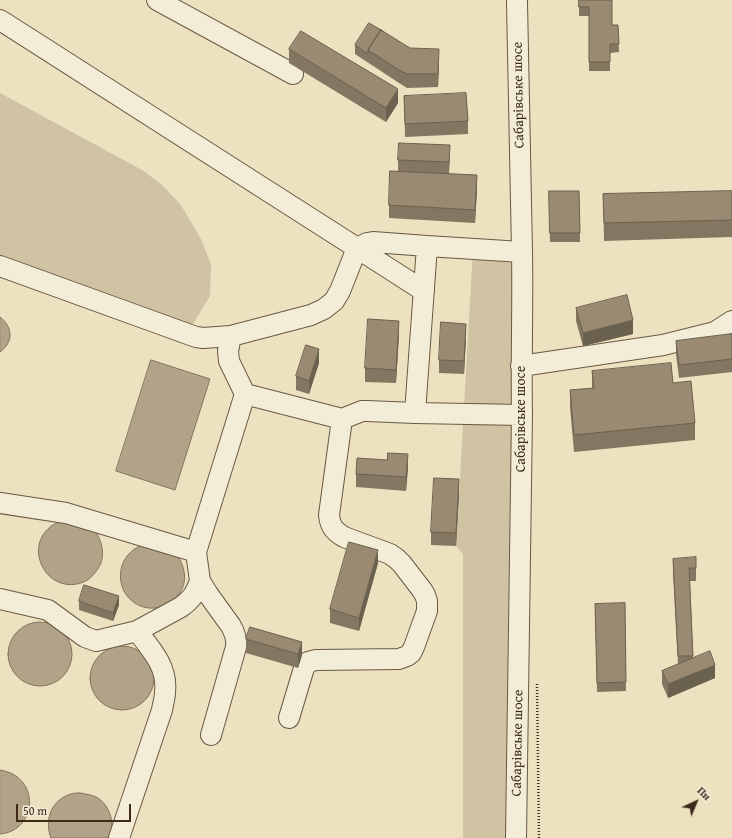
<!DOCTYPE html>
<html>
<head>
<meta charset="utf-8">
<style>
	body { margin:0 }
	#map { position:relative; width:732px; height:838px; overflow:hidden; background:#ede2c0; font-family:"Gentium Book Plus",serif }
	canvas { display:block }
	.north { position:absolute; left:676px; top:782px; width:40px; height:40px; -webkit-text-stroke:3px #f3ecd6; paint-order:stroke; rotate:44deg; font-size:11px; font-weight:700; line-height:16px; text-align:center; color:#3d2a1b }
	.north::after { content:''; display:block; margin:auto; width:14px; height:18px; background:#3d2a1b; clip-path:polygon(50% 0,100% 100%,50% 72%,0 100%) }
	.scale { position:absolute; left:16px; top:804px; width:115px; height:18px; box-sizing:border-box; border:2px solid #3d2a1b; border-top:0; padding-left:5px; font-size:12px; line-height:14px; white-space:nowrap; color:#3d2a1b; -webkit-text-stroke:3px #f3ecd6; paint-order:stroke }
</style>
</head>
<body>
<div id="map">
<canvas width="732" height="838"></canvas>
<div class="north">Пн</div>
<div class="scale">50 m</div>
</div>
<script>
const g = document.querySelector('canvas').getContext('2d');
g.lineJoin = 'round';
function paint(path, color) { g.fillStyle = color; g.fill(path, 'evenodd'); }
function strokePath(path, color, width, dash) { g.strokeStyle = color; g.lineWidth = width; g.lineCap = dash ? 'butt' : 'round'; g.setLineDash(dash || []); g.stroke(path); }
function write(font, color, halo, rows, align = 'center') {
  g.font = font + ' "Gentium Book Plus",serif'; g.lineWidth = 4; g.setLineDash([]); g.textBaseline = 'middle'; g.strokeStyle = halo; g.fillStyle = color; for (const [text, x, y, turn = 0] of rows) {
    g.save(); g.translate(x, y); g.rotate((+turn || 0) * Math.PI / 180); g.textAlign = isNaN(turn) ? turn : align; if (halo) g.strokeText(text, 0, 0); g.fillText(text, 0, 0); g.restore();
  }
}
const green = new Path2D(`
	M0 93 144 171 162 185 181 205 201 239 211 264 210 296 187 334 0 266Z
	M473 249 522 252 506 838H463V554L456 546Z`);
const water = new Path2D(`
	M0 317C13 327 14 342 0 352Z
	M151 360 210 379 175 490 116 471Z
	M61 521 96 532C103 544 106 558 97 570 93 576 88 581 81 583 45 594 22 545 53 525 55 524 59 522 61 521Z
	M143 545 178 556C185 568 188 582 179 594 168 610 145 613 131 600 118 589 117 567 128 555 132 550 137 547 143 545Z
	M8 654a32 32 0 1 1 64 0a32 32 0 1 1-64 0Z
	M90 678a32 32 0 1 1 64 0a32 32 0 1 1-64 0Z
	M0 770C41 776 38 831 0 834Z
	M80 793C86 794 93 795 98 798 111 807 115 824 109 838H51C44 820 51 800 71 794 74 793 77 793 80 793Z`);
const path = new Path2D(`
	M537 684 539 838`);
const minor = new Path2D(`
	M157 0 293 74
	M0 20 357 248 340 291 334 301 324 309 311 315 231 336
	M427 246 522 252
	M0 266 196 337 203 338 231 336 228 351 229 361 245 394
	M521 366 663 345 715 332 732 321
	M415 413 427 246 373 242 367 243 357 248 424 291
	M0 503 66 513 196 552
	M0 599 48 610 85 637 96 641 137 631
	M289 718 304 668 308 662 316 660 399 659 407 656 411 653 414 647 427 611V601L425 595 422 590 402 564 397 559 390 554 344 537C334 531 330 526 329 515L342 419
	M211 735 236 647C237 639 235 633 231 626L208 594 200 581 196 552 245 394 342 419 362 411H367L415 413 522 415
	M119 838 162 710C163 704 165 698 165 692 168 667 151 649 137 631L181 607C192 599 195 594 200 581
	M516 838 522 415C521 360 523 306 522 251 521 168 518 84 517 0`);
const wall = new Path2D(`
	M579 0 612 25H618L619 52 610 53V71H589V16H579Z
	M355 45 410 48 439 62 438 87 407 88 399 83 355 54Z
	M289 49 398 103 386 122 289 63Z
	M404 96 468 121V134L405 137Z
	M450 158 449 174 477 189 475 223 389 218V205L398 171V160Z
	M549 191H579L580 242H550Z
	M732 191V237L604 241 603 194Z
	M576 308 633 334 583 346 576 321Z
	M399 334 396 383 365 382V368Z
	M732 334V372L679 378 676 354V341Z
	M466 337 464 374 439 373V360Z
	M319 363 309 394 296 390V376Z
	M592 371 673 383 695 423V440L574 452 570 407V390L592 388Z
	M408 467 406 491 356 487V474Z
	M459 493 456 546 431 545V532Z
	M673 559 696 568V581H690L693 658 715 678 668 698 662 684V671L678 664 673 572Z
	M378 563 359 631 330 623V609Z
	M79 601 119 605 113 621 79 610Z
	M625 603 626 691 597 692 595 604Z
	M246 639 302 655 298 668 246 653Z`);
const shadedWall = new Path2D(`
	M439 49V62L438 87V74Z
	M398 89V103L386 122V108Z
	M477 175V189L475 223V210Z
	M633 320V334L583 346V333Z
	M399 321V334L396 383V370Z
	M466 324V337L464 374V361Z
	M319 349V363L309 394V381Z
	M408 454V467L406 491V477Z
	M459 479V493L456 546V533Z
	M378 550V563L359 631V618Z
	M119 596V605L113 621V613Z
	M302 642V655L298 668V654Z
	M715 665V678L668 698V684Z`);
const building = new Path2D(`
	M579 0H612V25H618L619 44H610V62H589V7H579Z
	M369 23 383 31 381 30 368 50V54L355 45Z
	M381 30 410 48 439 49 438 74H407L399 70 368 50Z
	M301 31 398 89 386 108 289 49Z
	M466 93 468 121 405 124 404 96Z
	M399 143 450 145 449 162 398 160Z
	M390 171 477 175 475 210 389 205Z
	M549 191H579L580 233H550Z
	M732 191V220L604 223 603 194Z
	M627 295 633 320 583 333 576 308Z
	M368 319 399 321 396 370 365 368Z
	M441 322 466 324 464 361 439 360Z
	M732 334V359L679 365 676 341Z
	M306 345 319 349 309 381 296 376Z
	M671 363 673 383 691 381 695 423 574 435 570 390 594 388 592 371Z
	M388 453 408 454 406 477 356 474 357 458 387 460Z
	M434 478 459 479 456 533 431 532Z
	M349 542 378 550 359 618 330 609Z
	M696 557V568H689L693 656H678L673 559Z
	M84 585 119 596 113 613 79 601Z
	M625 603 626 682 597 683 595 604Z
	M250 627 302 642 298 654 246 639Z
	M710 651 715 665 668 684 662 671Z`);
const streetNames = [
	["Сабарівське шосе",519,95,-91],
	["Сабарівське шосе",521,419,-90],
	["Сабарівське шосе",518,743,-89]
];
paint(green, '#cfc3a4');
paint(water, '#b1a388');
strokePath(water, '#83735c', 1);
strokePath(minor, '#695844', 22);
strokePath(path, '#3d2a1b', 2.5, [1, 2]);
strokePath(minor, '#f3ecd6', 20);
paint(wall, '#847761');
paint(shadedWall, '#6b614f');
paint(building, '#998a71');
strokePath(building, '#6b614f', 1);
write('14px', '#3d2a1b', '#f3ecd6', streetNames);
</script>
</body>
</html>
